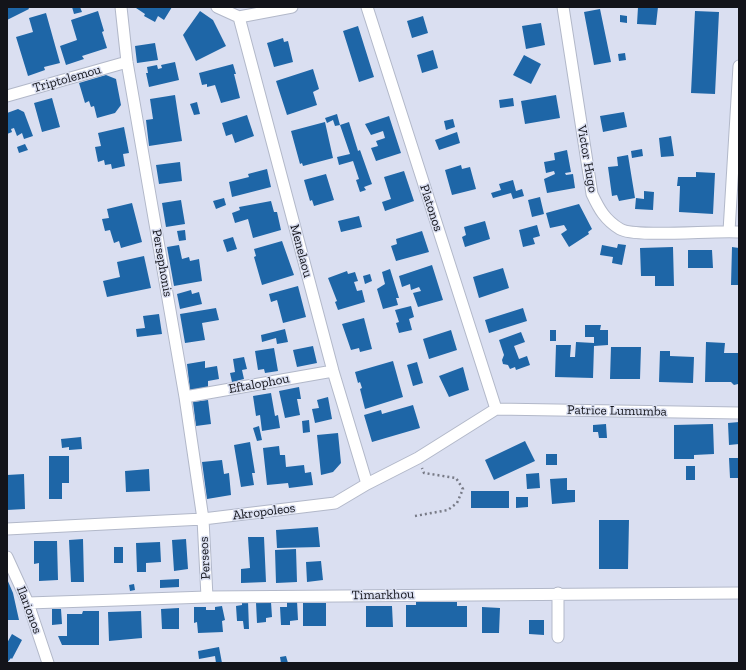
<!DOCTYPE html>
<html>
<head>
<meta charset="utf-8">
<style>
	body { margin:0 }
	#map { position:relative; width:746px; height:670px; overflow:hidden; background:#dadff1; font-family:"Zilla Slab",serif }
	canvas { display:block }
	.frame { position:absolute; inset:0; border:8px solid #13141a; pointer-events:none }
</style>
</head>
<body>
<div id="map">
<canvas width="746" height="670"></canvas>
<div class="frame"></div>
</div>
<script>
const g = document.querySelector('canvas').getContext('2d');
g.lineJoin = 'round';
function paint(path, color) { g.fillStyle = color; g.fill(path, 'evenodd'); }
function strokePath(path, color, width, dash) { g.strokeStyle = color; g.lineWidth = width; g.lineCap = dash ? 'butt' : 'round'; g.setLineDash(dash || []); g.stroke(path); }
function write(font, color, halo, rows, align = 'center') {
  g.font = font + ' "Zilla Slab",serif'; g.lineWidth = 3; g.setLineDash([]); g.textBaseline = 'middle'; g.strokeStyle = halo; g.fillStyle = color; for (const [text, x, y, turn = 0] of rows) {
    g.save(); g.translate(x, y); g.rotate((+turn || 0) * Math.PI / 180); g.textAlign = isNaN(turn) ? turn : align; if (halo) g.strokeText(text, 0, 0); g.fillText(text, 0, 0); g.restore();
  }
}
const building = new Path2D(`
	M7 7H28L29 9 7 20Z
	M72 7H80L82 12 74 14Z
	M137 7H172L164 20 158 16 155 22 144 16 145 14 136 8Z
	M638 7H658L656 25 637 24Z
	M600 9 611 62 594 65 584 12Z
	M98 11 104 31 102 32 107 48 82 56 84 59 66 65 60 46 77 40 71 20Z
	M200 11 213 20 226 46 196 61 183 35Z
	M695 11 719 12 715 94 691 93Z
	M46 13 60 63 44 67 45 70 28 76 16 37 33 32 29 18Z
	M620 15 627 16V23L620 22Z
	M423 16 428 33 412 38 407 21Z
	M541 23 545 45 526 49 522 26Z
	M358 26 374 77 359 82 343 31Z
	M283 38 284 42 288 41 293 62 274 67 267 43Z
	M155 43 158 60 137 63 135 46Z
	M433 50 438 68 422 73 417 55Z
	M625 53 626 60 619 61 618 54Z
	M524 55 541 64 531 84 513 75Z
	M175 62 179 80 149 87 146 73H148L147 67 157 65 158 69 162 68 161 65Z
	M233 64 236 74H234L240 98 221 103 215 85 207 87V84L202 85 199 73Z
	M313 69 319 89 313 92 317 105 287 115 276 81Z
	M106 75 116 79 121 105 115 113 97 118 94 106 91 107 89 101 85 103 79 83Z
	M175 95 182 141 149 146 146 120 153 119 150 99Z
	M556 95 560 118 525 124 521 101Z
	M52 98 60 127 42 132 34 103Z
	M513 98 514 106 500 108 499 100Z
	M197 102 200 114 194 115 190 104Z
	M18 109 24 112 33 136 24 139 22 133 17 136 14 128 11 129 12 132 7 134V113Z
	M624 112 627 127 603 132 600 116Z
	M337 114 340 125 335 126 333 120 327 123 325 118Z
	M247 115 254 136 235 143 232 134 226 136 222 123Z
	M389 116 401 153 376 161 371 148 378 146 376 141 385 138 383 131 371 135 365 124Z
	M453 119 455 127 446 130 444 121Z
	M325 122 333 158 303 166 302 163 300 164 291 131Z
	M349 122 358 151 360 150 372 184 364 187 366 190 360 192 356 180 359 179 353 161 339 165 337 157 350 154 340 125Z
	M124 127 129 153 123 154 125 166 112 169 111 164 105 165 104 160 98 162 95 147 101 146 98 133Z
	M457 132 460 143 439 150 435 140Z
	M671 136 674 156 661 157 659 138Z
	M25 144 28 150 19 153 17 147Z
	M642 149 643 156 632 158 631 151Z
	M567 150 571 172 565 173 566 175 573 174 575 188 547 193 544 179 555 174 554 171 546 173 544 162 555 160 554 153Z
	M628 155 635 198 619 201 617 195 612 196 608 167 618 166 617 157Z
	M180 162 182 181 159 184 156 165Z
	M461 165 462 169 470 167 476 189 452 195 445 170Z
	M267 169 271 187 232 197 229 182 249 177 248 174Z
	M404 171 414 201 385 211 382 202 391 199 384 177Z
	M696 172 715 173 713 214 679 212 680 186H677L678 177H696Z
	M326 174 334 200 314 206 312 200 310 201 304 180Z
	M513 180 516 191 522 189 524 196 513 199 511 193 493 198 491 193 501 190 499 184Z
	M644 191 654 192 653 210 635 209 636 198 644 199Z
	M540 197 544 214 532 217 528 200Z
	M224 198 226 205 216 209 213 201Z
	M181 200 185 224 166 227 162 203Z
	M271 201 274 212H277L281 230 253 238 248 219 235 223 232 213 240 210 239 207Z
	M132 203 142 242 121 248 119 241 114 243 110 230 105 231 102 219 109 218 107 209Z
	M579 204 592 229 588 232 589 234 569 247 561 234 567 230 564 225 550 228 546 213Z
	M359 216 362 227 341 232 338 221Z
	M485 221 490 239 465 247 462 237 466 235 464 227Z
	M537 225 540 236 533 238 535 244 523 247 519 230Z
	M185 230 186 240 179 241 177 231Z
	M422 231 429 252 396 261 391 246 397 244 396 239Z
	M233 237 237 249 227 252 223 240Z
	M282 241 294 275 262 285 254 257 256 256 254 249Z
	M618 244 626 245 622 265 612 263 613 257 600 255 602 245 617 248Z
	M179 245 182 259 189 257 190 261 199 259 202 281 174 286 167 247Z
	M673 247 674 286H655V276H641L640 248Z
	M732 247 739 248V285H731Z
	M688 250H712L713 268H688Z
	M144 256 151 288 107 297 103 281 120 277 117 262Z
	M432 265 443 300 418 307 413 293 421 291 419 287 411 290 410 284 402 287 399 276Z
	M503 268 509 288 479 298 473 277Z
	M390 269 399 298H396L398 305 383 309 377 289 385 284 382 272Z
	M347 271 348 274 355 272 358 281 354 282 357 291 362 290 365 302 338 310 335 302 337 301 328 278Z
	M370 274 372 281 365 284 363 276Z
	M298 286 306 317 283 323 277 300 271 302 269 294Z
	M191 290 192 294 199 292 202 304 180 309 177 294Z
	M411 306 414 317 409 319 412 330 399 333 396 323 399 322 395 310Z
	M216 308 219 320 202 323 205 340 185 343 180 314Z
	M523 308 527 321 489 333 485 320Z
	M159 314 162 334 137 337 136 329 145 328 143 316Z
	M364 318 372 349 360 352 359 348 351 350 342 324Z
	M585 325H601L600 330H608V345L594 346 593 378 555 377 556 345H571L570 357H575L576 342 594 343V337H585Z
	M285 329 288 342 277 344 276 338 262 342 261 335Z
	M451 330 457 350 429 359 423 339Z
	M550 330H556V341H550Z
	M521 332 525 342 514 346 519 359 527 356 530 365 516 370 515 367 510 369 508 365 503 364 502 360 504 355 499 340Z
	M706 342 725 343 724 353H738V384L734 385 731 382H705Z
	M313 346 317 363 297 367 293 350Z
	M611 347H641L640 379H610Z
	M274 348 278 371 265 373 264 369 258 370 255 351Z
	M660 351H670V356L694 357 693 383 659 382Z
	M244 357 247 369 242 370 244 379 232 382 230 373 235 372 233 359Z
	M205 361V368L217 366 219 379 208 381V387L190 390 187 364Z
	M393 361 403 397 365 409 360 389 362 388 360 382 358 383 355 372Z
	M417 362 423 383 413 386 407 365Z
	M463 367 469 390 449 397 439 376Z
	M299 387 301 399H297L300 415 285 418 279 391Z
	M271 393 275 416 278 415 280 428 262 431 260 415 256 416 253 396Z
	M328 397 332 419 315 423 312 409 319 408 317 400Z
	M208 400 211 424 196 426 193 402Z
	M413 405 420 428 372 442 364 415 381 410 382 414Z
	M309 420 310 432 303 433 302 421Z
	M739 422V444L729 445 728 423Z
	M606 424 607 438H599L598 432H593V425Z
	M713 424 714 454 694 455V459H674V425Z
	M259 426 262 440 257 441 253 428Z
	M338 433 341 463 333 472 321 475 317 435Z
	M81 437 82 449 69 450V447L62 448 61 439Z
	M525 441 535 461 494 480 485 460Z
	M250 442 255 473H252L254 485 241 487 234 445Z
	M279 446 280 455H285L286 467 304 465 305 473 311 472 313 485 289 488 288 483 267 485 263 448Z
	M546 454H557V465H546Z
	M49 456H69V483H62V499H49Z
	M729 458H739V478H730Z
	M222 460 224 474 229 473 231 495 207 499 202 462Z
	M686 466H695V480H686Z
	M149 469 150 491 126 492 125 471Z
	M539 473 540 488 527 489 526 474Z
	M24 474 25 509 7 510V475Z
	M567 478V490H575V502L552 504 550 479Z
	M471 491H509V508H471Z
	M516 497H528V507L516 508Z
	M599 520H629L628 569H599Z
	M318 527 320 547 277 548 276 530Z
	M248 537H264L266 582 241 583V569L250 568Z
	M83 539 84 582H71L69 540Z
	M186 539 188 569 174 571 172 540Z
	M34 541H57L58 580 39 581V563L34 564Z
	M160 542 161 562 146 563V572H137L136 543Z
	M114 547H123V563H114Z
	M296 549 297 582 276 583 275 550Z
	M321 561 323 580 307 582 306 562Z
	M7 579 13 593 19 620H7Z
	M179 579V587L160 588V580Z
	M134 584 135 590 130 591 129 585Z
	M242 601H248L249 629H244L243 621H237L236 606 242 605Z
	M297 601 298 620 290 621V625H281L280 607H287V602Z
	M271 602 272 617 266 618V622L257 623 256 603Z
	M416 602H457V606H467V627H406V605H416Z
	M303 603H326V626H303Z
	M222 606 225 620 222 621 223 632 198 633 197 622 194 623V607H206V610H215V607Z
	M366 606H392L393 627H366Z
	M482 607 500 608 499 633H482Z
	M179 608V629H162L161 609Z
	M52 609H61L62 624 52 625Z
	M83 611H99V645H62L58 636H67V614H82Z
	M141 611 142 638 109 641 108 612Z
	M529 620H544V635L529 634Z
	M12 634 22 640 12 659 11 658 7 663V643Z
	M219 647 222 663H216L215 656 199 659 198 651Z
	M286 656 288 663H281L280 657Z`);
const path = new Path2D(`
	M415 516 448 510 457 503 463 489 456 478 424 473 422 468`);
const minor = new Path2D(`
	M121 7 127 62 185 397 203 519 207 597
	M217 7 239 17 292 7
	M367 7 496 409
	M563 7 592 194C599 209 605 220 620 229 635 238 715 230 739 232
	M239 17 333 371 367 484
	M7 96 127 62
	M729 231 739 66
	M185 397 333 371
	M496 409 739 413
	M7 529 203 519 335 503 367 484 418 458 496 409
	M7 557 28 603 48 663
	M28 603 207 597 739 593
	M558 637V593`);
const streetNames = [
	["Triptolemou",67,79,-16],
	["Victor Hugo",587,159,80],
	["Platonos",431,208,72],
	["Menelaou",301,251,75],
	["Persephonis",162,263,80],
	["Eftalophou",259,384,-10],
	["Patrice Lumumba",617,411,1],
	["Akropoleos",264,512,-7],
	["Perseos",205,558,-93],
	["Timarkhou",383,595,-1],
	["Ilarionos",29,610,69]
];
paint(building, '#1e66a7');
strokePath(minor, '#b2b8c9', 13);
strokePath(path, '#787b87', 2.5, [2, 3]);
strokePath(minor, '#fff', 11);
write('13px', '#13141a', '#dadff1', streetNames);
</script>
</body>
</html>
